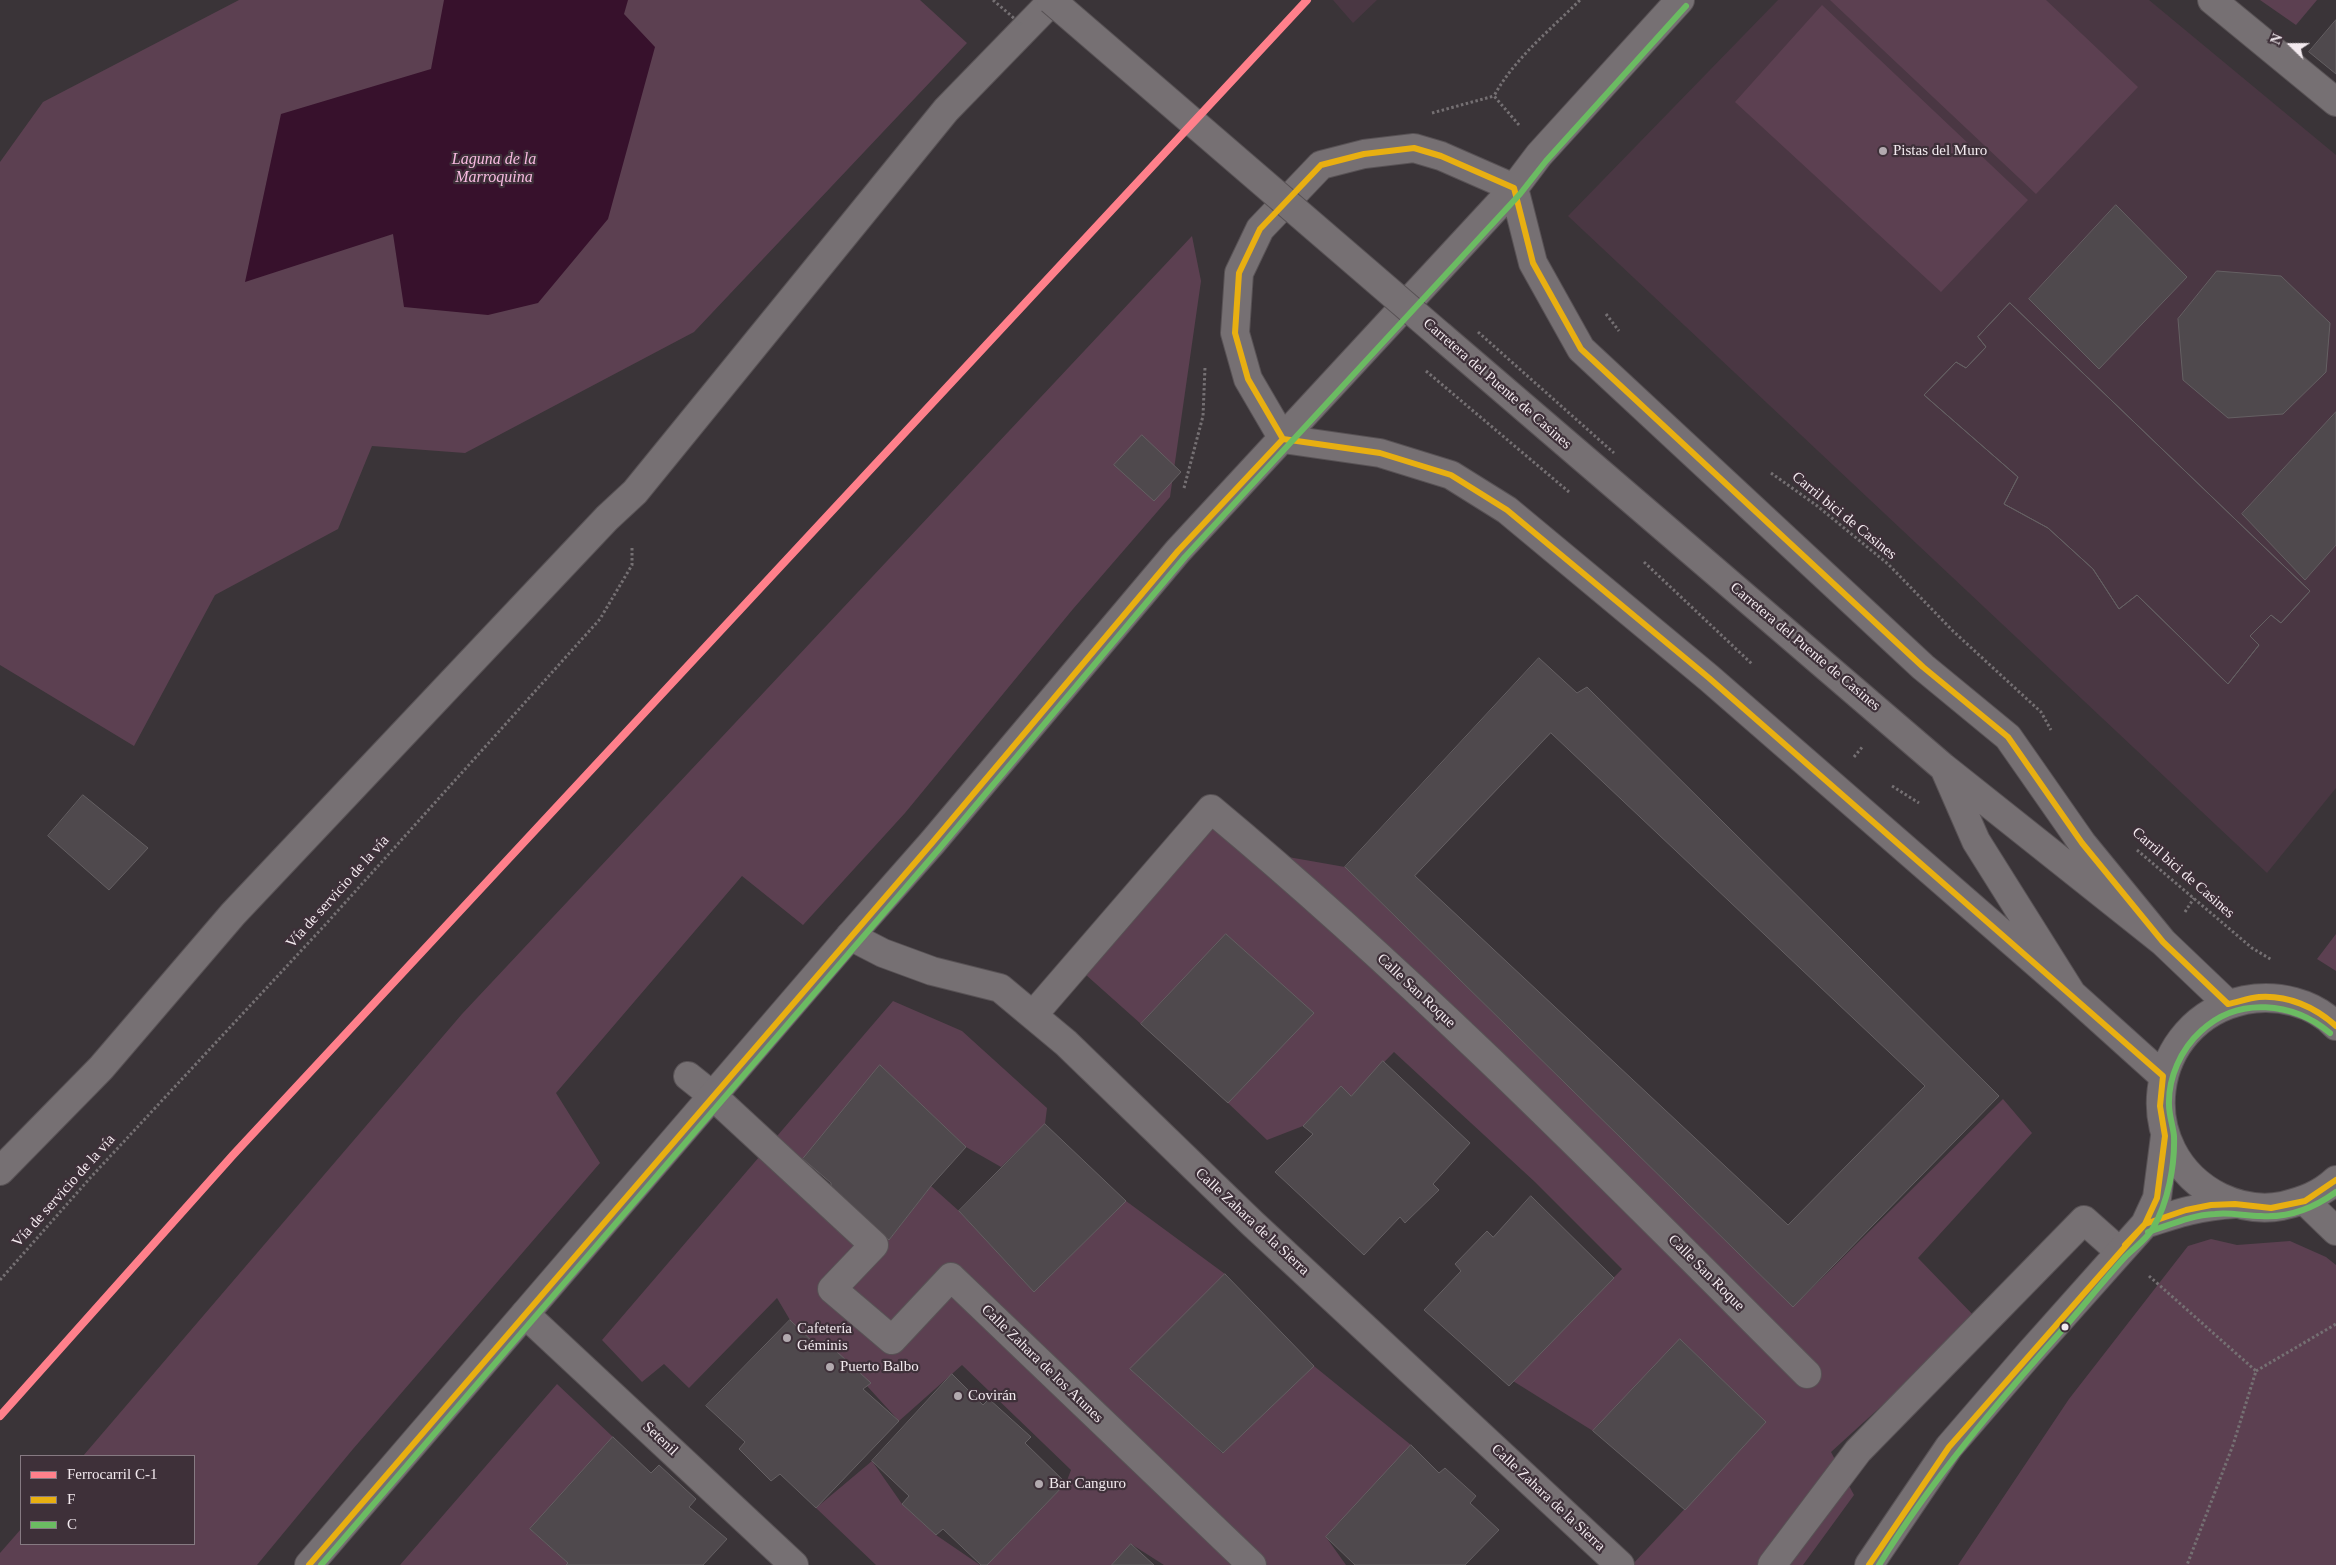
<!DOCTYPE html>
<html>
<head>
<meta charset="utf-8">
<style>
	body { margin:0 }
	#map { position:relative; width:2336px; height:1565px; overflow:hidden; background:#3a3438; font-family:"Times New Roman",serif }
	canvas { display:block }
	.legend { position:absolute; left:20px; top:1455px; width:175px; height:90px; box-sizing:border-box; background:#3e3039; border:1px solid #867a82; margin:0; padding:6px 9px; list-style:none; font-size:15px; color:#f3eaef }
	.legend li { display:flex; align-items:center; gap:10px; height:25px }
	.legend b { width:25px; border:1px solid #867a82 }
	.north { position:absolute; left:2266px; top:20px; width:50px; height:50px; -webkit-text-stroke:4px #3e3039; paint-order:stroke; rotate:292deg; font-size:14px; font-weight:700; line-height:20px; text-align:center; color:#f3eaef }
	.north::after { content:''; display:block; margin:auto; width:18px; height:22px; background:#f3eaef; clip-path:polygon(50% 0,100% 100%,50% 72%,0 100%) }
</style>
</head>
<body>
<div id="map">
<canvas width="2336" height="1565"></canvas>
<ul class="legend">
<li><b style="height:6px;background:#ff808b"></b>Ferrocarril C-1</li>
<li><b style="height:6px;background:#e8af11"></b>F</li>
<li><b style="height:6px;background:#6bbb62"></b>C</li>
</ul>
<div class="north">N</div>
</div>
<script>
const g = document.querySelector('canvas').getContext('2d');
g.lineJoin = 'round';
function paint(path, color) { g.fillStyle = color; g.fill(path, 'evenodd'); }
function strokePath(path, color, width, dash) { g.strokeStyle = color; g.lineWidth = width; g.lineCap = dash ? 'butt' : 'round'; g.setLineDash(dash || []); g.stroke(path); }
function write(font, color, halo, rows, align = 'center') {
  g.font = font + ' "Times New Roman",serif'; g.lineWidth = 4.5; g.setLineDash([]); g.textBaseline = 'middle'; g.strokeStyle = halo; g.fillStyle = color; for (const [text, x, y, turn = 0] of rows) {
    g.save(); g.translate(x, y); g.rotate((+turn || 0) * Math.PI / 180); g.textAlign = isNaN(turn) ? turn : align; if (halo) g.strokeText(text, 0, 0); g.fillText(text, 0, 0); g.restore();
  }
}
const built = new Path2D(`
	M1333 0H1377L1353 23Z
	M1778 0H2149L2336 155V788L2267 873 1568 216Z`);
const green = new Path2D(`
	M239 0H920L967 43 694 332 465 453 372 446 338 529 215 595 134 746 0 665V162L43 102Z
	M1830 0H2046L2138 87 2036 194Z
	M2260 0H2317L2296 25Z
	M1822 5 2028 200 1941 292 1735 102Z
	M1192 236 1201 281 1170 497 1073 609 905 813 803 925 742 876 556 1093 600 1163 353 1449 257 1565H0V1553L21 1529V1544H194V1456H83L462 1014Z
	M1211 809 1271 854 1345 867 1793 1307 2003 1099 2032 1133 1918 1258 1977 1319 1831 1452 1854 1495 1803 1565H1632L1766 1422 1680 1339 1593 1431 1513 1381 1622 1269 1535 1182 1394 1052 1351 1096 1341 1086 1303 1126 1267 1140 1228 1103 1313 1013 1226 934 1141 1024 1076 966Z
	M2336 934V971L2317 959Z
	M893 1001 962 1031 1047 1108 1045 1124 1001 1167 966 1147 880 1065 803 1159 845 1227 862 1215 889 1240 931 1186 959 1211 1034 1292 1126 1201 1225 1274 1131 1369 1222 1453 1314 1366 1411 1445 1326 1537 1346 1565H1164L1131 1544 1112 1565H987L1066 1483 1071 1470 962 1365 899 1421 825 1340 818 1347 790 1320 777 1298 689 1388 664 1364 642 1382 602 1340Z
	M2211 1239 2237 1245 2290 1241 2326 1257 2336 1265V1565H1958L2069 1399 2188 1246Z
	M557 1384 613 1437 530 1529 568 1563 566 1565H400Z
	M872 1461 902 1504 936 1535 980 1565H876L816 1508Z`);
const water = new Path2D(`
	M444 0H628L624 14 655 47 608 219 538 303 488 315 404 307 393 234 245 282 281 114 431 69Z`);
const building = new Path2D(`
	M2336 20V74L2309 52Z
	M2116 205 2187 277 2099 369 2029 299Z
	M2217 271 2281 276 2330 323 2326 372 2283 414 2228 418 2183 380 2178 319Z
	M2010 303 2310 591 2281 623 2271 615 2250 636 2259 645 2228 684 2137 595 2119 609 2093 569 2048 528 2004 504 2018 477 1924 395 1956 362 1966 368 1986 347 1978 337Z
	M2010 303 2310 591 2281 623 2271 615 2250 636 2259 645 2228 684 2137 595 2119 609 2093 569 2048 528 2004 504 2018 477 1924 395 1956 362 1966 368 1986 347 1978 337Z
	M2336 412V545L2305 580 2242 514Z
	M1142 435 1181 472 1154 501 1114 465Z
	M1539 658 1577 693 1587 687 1999 1096 1793 1307 1345 867ZM1551 733 1925 1086 1788 1225 1415 876Z
	M83 795 148 848 109 890 48 836Z
	M1226 934 1314 1013 1228 1103 1141 1024Z
	M1383 1061 1470 1143 1433 1184 1439 1190 1405 1223 1400 1217 1364 1255 1275 1172 1313 1134 1303 1126 1341 1086 1351 1096Z
	M880 1065 966 1147 931 1186 889 1240 862 1215 856 1219 831 1194V1183L803 1159Z
	M1045 1124 1126 1201 1034 1292 959 1211Z
	M1531 1196 1614 1278 1509 1386 1424 1310 1461 1271 1455 1264 1487 1231 1493 1237Z
	M1225 1274 1314 1366 1223 1453 1130 1369Z
	M790 1320 818 1347 824 1340 871 1383 863 1389 899 1421 816 1508 780 1474 771 1481 739 1449 745 1442 706 1406Z
	M1680 1339 1766 1422 1685 1510 1593 1431Z
	M952 1374 983 1405 989 1399 1031 1437 1025 1443 1066 1483 987 1565H981L943 1529 936 1535 902 1504 909 1496 872 1461Z
	M613 1437 651 1473 659 1465 696 1499 689 1507 727 1539 703 1565H566L568 1563 530 1529Z
	M1411 1445 1439 1473 1445 1468 1476 1496 1470 1503 1499 1530 1465 1565H1355L1326 1537Z
	M1131 1544 1154 1565H1112Z`);
const path = new Path2D(`
	M1432 113 1494 96
	M1519 125 1494 96C1514 59 1550 30 1580 0
	M1606 314 1619 331
	M1771 473 1816 505 1888 564 1953 631 2041 712 2051 730
	M1184 488 1203 416 1205 367
	M1644 562 1752 664
	M1854 757 1863 746
	M1892 786 1919 803
	M2137 850 2252 948 2272 960
	M2185 912 2194 898
	M2149 1276 2256 1371 2233 1445 2187 1565
	M0 1280 91 1177 325 925 600 619 632 565V546
	M2256 1371 2336 1324`);
const street = new Path2D(`
	M2212 0 2336 102
	M850 936 883 953 932 971 1000 988 1066 1043 1252 1223 1620 1565
	M1033 1015 1211 809C1421 984 1613 1180 1807 1374
	M688 1076 713 1096 874 1245 832 1289 892 1340 951 1277 1252 1565
	M0 1171 101 1068 233 914 607 518 635 492 946 110 1053 0
	M525 1314 794 1565
	M1772 1565 1858 1451 2084 1220 2119 1251`);
const secondary = new Path2D(`
	M1441 336 1943 767 2163 942 2228 1004
	M1283 439 1248 379 1235 333 1239 273 1260 229 1321 165 1364 154 1414 148 1441 156 1514 188 1533 263 1581 349 1923 667 2008 737 2082 843 2163 942
	M1283 439 1380 453 1451 475 1507 510 1709 678 2072 994
	M1945 770 1976 841 2072 994 2163 1076
	M2336 1026C2313 1002 2277 994 2245 1000 2146 1021 2130 1152 2220 1197 2239 1206 2261 1210 2282 1206 2303 1201 2320 1195 2336 1180
	M2305 1201 2336 1231
	M2145 1224C2178 1213 2200 1206 2235 1204
	M309 1565 850 936 932 843 1178 551 1514 188 1539 155 1680 0
	M1869 1565 1949 1447 2030 1353 2145 1224 2157 1198 2165 1136`);
const pathBridge = new Path2D(`
	M993 0 1023 26
	M1478 332 1614 453
	M1426 371 1569 492`);
const secondaryBridge = new Path2D(`
	M1051 0 1441 336`);
const bus1 = new Path2D(`
	M1283 439 1248 379 1235 333 1239 273 1260 229 1321 165 1364 154 1414 148 1441 156 1514 188 1533 263 1581 349 1923 667 2008 737 2082 843 2163 942 2228 1004C2238 1002 2249 998 2259 997 2288 995 2315 1007 2336 1026
	M1283 439 1380 453 1451 475 1507 510 1709 678 2163 1076 2160 1106 2165 1136 2157 1198 2145 1224 1949 1447 1869 1565
	M2125 1245 2145 1224 2186 1210 2211 1205 2235 1204 2271 1208 2305 1201 2336 1180
	M309 1565 932 843 1178 551 1283 439`);
const bus2 = new Path2D(`
	M2148 1232C2170 1225 2191 1215 2215 1214 2230 1212 2245 1216 2261 1216 2288 1218 2314 1208 2336 1192
	M321 1565 939 849 1185 557 1520 194 1546 161 1686 6
	M1879 1565C1932 1479 1997 1403 2064 1328 2085 1304 2104 1280 2126 1256 2135 1247 2147 1239 2153 1228 2168 1203 2175 1165 2174 1136 2173 1126 2169 1115 2169 1105 2168 1078 2181 1049 2201 1031 2238 996 2293 1002 2330 1033`);
const rail1 = new Path2D(`
	M0 1416 233 1155 1307 0`);
const markers = [
	[1883,151,5,"#b2aaaf"],
	[2065,1327,4.5,"#f3eaef"],
	[787,1338,5,"#b2aaaf"],
	[830,1367,5,"#b2aaaf"],
	[958,1396,5,"#b2aaaf"],
	[1039,1484,5,"#b2aaaf"]
];
const poiNames = [
	["Pistas del Muro",1893,151],
	["Cafetería",797,1329],
	["Géminis",797,1346],
	["Puerto Balbo",840,1367],
	["Covirán",968,1396],
	["Bar Canguro",1049,1484]
];
const streetNames = [
	["Carretera del Puente de Casines",1497,384,41],
	["Carril bici de Casines",1844,516,39],
	["Carretera del Puente de Casines",1805,647,40],
	["Carril bici de Casines",2183,873,41],
	["Vía de servicio de la vía",338,892,-48],
	["Calle San Roque",1416,991,43],
	["Vía de servicio de la vía",64,1191,-48],
	["Calle Zahara de la Sierra",1252,1222,43],
	["Calle San Roque",1706,1273,45],
	["Calle Zahara de los Atunes",1042,1364,44],
	["Setenil",660,1439,43],
	["Calle Zahara de la Sierra",1548,1498,43]
];
const waterNames = [
	["Laguna de la",494,160],
	["Marroquina",494,178]
];
paint(built, '#4a3743');
paint(green, '#5c4051');
paint(water, '#37112c');
paint(building, '#4f494d');
strokePath(building, '#656063', 1);
strokePath(street, '#585255', 30);
strokePath(secondary, '#585255', 30);
strokePath(path, '#757073', 3, [2.5, 2.5]);
strokePath(street, '#767073', 28);
strokePath(secondary, '#767073', 28);
strokePath(secondaryBridge, '#585255', 30, []);
strokePath(pathBridge, '#757073', 3, [2.5, 2.5]);
strokePath(secondaryBridge, '#767073', 28);
strokePath(bus1, '#e8af11', 6);
strokePath(bus2, '#6bbb62', 6);
strokePath(rail1, '#ff808b', 8);
for (const [x, y, r, color] of markers) { const dot = new Path2D(); dot.arc(x, y, r, 0, 2 * Math.PI); g.fillStyle = color; g.fill(dot); strokePath(dot, '#3e3039', 2); }
write('15px', '#f3eaef', '#3e3039', poiNames, 'left');
write('15px', '#f3eaef', '#3e3039', streetNames);
write('italic 16px', '#f7bae0', '#3e3039', waterNames);
</script>
</body>
</html>
